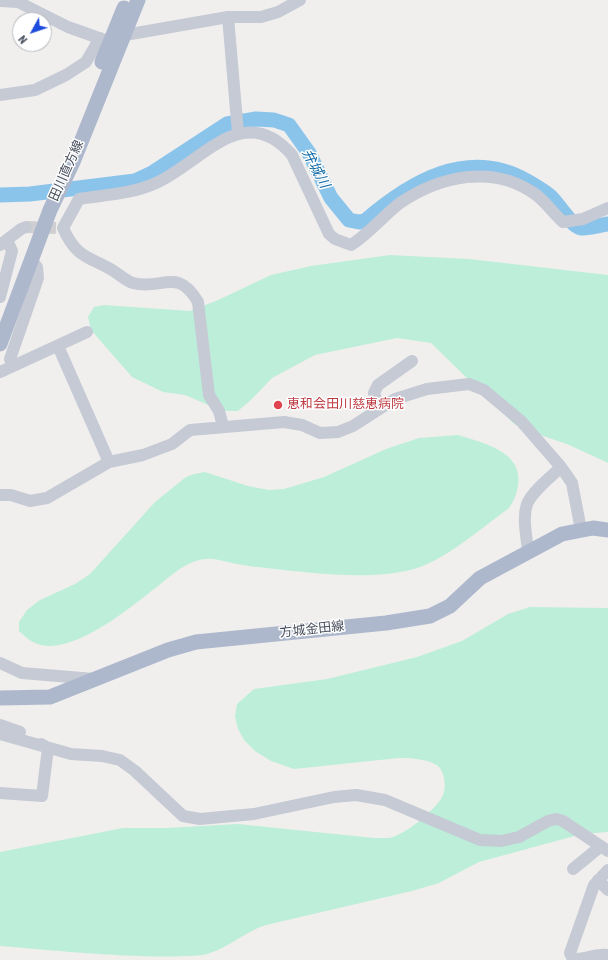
<!DOCTYPE html>
<html>
<head>
<meta charset="utf-8">
<style>
	body { margin:0 }
	#map { position:relative; width:608px; height:960px; overflow:hidden; background:#f1efee; font-family:"Roboto Condensed",sans-serif }
	canvas { display:block }
	.north { position:absolute; left:12px; top:12px; width:40px; height:40px; box-sizing:border-box; background:#fff; border:1px solid #b5b8bd; border-radius:50%; rotate:230deg; font-size:11px; font-weight:700; line-height:16px; text-align:center; color:#474e5b }
	.north::after { content:''; display:block; margin:auto; width:14px; height:18px; background:#1c4bdd; clip-path:polygon(50% 0,100% 100%,50% 72%,0 100%) }
</style>
</head>
<body>
<div id="map">
<canvas width="608" height="960"></canvas>
<div class="north">N</div>
</div>
<script>
const g = document.querySelector('canvas').getContext('2d');
g.lineJoin = 'round';
function paint(path, color) { g.fillStyle = color; g.fill(path, 'evenodd'); }
function strokePath(path, color, width, dash) { g.strokeStyle = color; g.lineWidth = width; g.lineCap = dash ? 'butt' : 'round'; g.setLineDash(dash || []); g.stroke(path); }
function write(font, color, halo, rows, align = 'center') {
  g.font = font + ' "Roboto Condensed","Noto Sans JP",sans-serif'; g.lineWidth = 3; g.setLineDash([]); g.textBaseline = 'middle'; g.strokeStyle = halo; g.fillStyle = color; for (const [text, x, y, turn = 0] of rows) {
    g.save(); g.translate(x, y); g.rotate((+turn || 0) * Math.PI / 180); g.textAlign = isNaN(turn) ? turn : align; if (halo) g.strokeText(text, 0, 0); g.fillText(text, 0, 0); g.restore();
  }
}
const green = new Path2D(`
	M390 255 469 259 608 275V463L567 444 528 431 514 424 431 343 397 338 315 355 272 378 252 399 238 411H222L185 395 163 392 132 377 91 330 88 317 94 307 104 305 190 311 218 300 271 275 311 266Z
	M458 435C484 443 524 452 518 486 516 496 514 501 508 509 484 526 447 558 420 567 377 582 311 573 267 568 257 567 247 566 237 564 220 561 211 555 193 562 180 567 168 578 158 586 132 606 68 661 33 642 28 640 24 635 19 631V622L27 610 40 600 75 584 90 574 155 502 186 477 194 474 205 472 248 486 269 490 284 489 324 477 386 449 419 438Z
	M530 607 608 608V832L582 834 479 862 439 883 412 891 266 925C244 932 226 950 203 955 145 960 61 951 0 946V852L123 828H167L238 824 374 838C378 838 384 838 389 838 405 835 434 811 442 797 447 789 445 772 438 766 429 759 410 758 399 758L294 769 271 761 255 751 244 740 238 729 235 716 237 704 254 689 327 679 417 657 462 641 508 614Z`);
const river = new Path2D(`
	M0 195 30 194 135 181 152 173 227 124 256 119 274 120 289 125 309 153 331 198 349 220 359 222 365 221C410 182 468 147 527 181 534 185 543 190 550 196 558 203 571 226 581 228 589 229 600 225 608 224`);
const minorTunnel = new Path2D(`
	M26 227 57 228`);
const minor = new Path2D(`
	M0 1 18 2 68 27 110 42 125 35 228 17H261L278 12 300 0
	M228 17 238 133
	M0 95 35 90 66 75 86 62 100 38
	M63 228 79 199C105 195 132 194 156 183 202 162 244 99 292 155L329 234 335 239 351 245C370 233 383 216 400 203 440 176 493 164 535 194 545 201 553 213 563 222L583 219 608 208
	M63 228C76 257 87 256 112 270 119 274 126 281 133 283 162 291 177 266 198 302L209 395 219 411 223 426
	M0 245 21 229 26 227
	M0 297 12 251 7 240
	M58 346 109 462
	M13 366 10 359 38 278 37 267 32 261
	M0 372 87 332
	M379 409 374 393 378 385 412 361
	M0 495H11L30 501 47 498 109 462 143 455 172 444 190 430 284 422 302 425 320 433 338 432 353 426 395 399 427 389 469 384 484 390 521 421 561 467 572 483 581 530
	M528 552C527 537 522 519 527 504 533 490 551 477 561 467
	M0 663 22 673 94 679
	M0 725 20 732
	M0 734 71 754 102 756 120 760 135 771 183 816 200 819 254 814 334 797 356 795 385 800 480 840 501 841 519 837 548 821 556 819 563 821 608 851
	M0 793 42 796 48 748 41 744
	M573 869 601 846
	M608 870 594 885 570 953 573 959C585 960 596 953 608 955
	M598 880 608 890`);
const major = new Path2D(`
	M102 62 124 8
	M0 344 50 210 73 162 138 0
	M0 698 50 697 168 650 196 642 386 623 430 616 450 606 480 578 562 534 593 528 608 530`);
const markers = [
	[278,405,5,"#e0444e"]
];
const streetNames = [
	["田川直方線",67,171,-66],
	["方城金田線",312,630,-6]
];
const healthNames = [
	["恵和会田川慈恵病院",287,405]
];
const waterNames = [
	["弁城川",315,169,62]
];
paint(green, '#bdeed9');
strokePath(river, '#8bc4ea', 15);
strokePath(minorTunnel, '#cfcfd1', 12, [12, 6]);
strokePath(minor, '#c5cad5', 12);
strokePath(major, '#aeb8cd', 15);
for (const [x, y, r, color] of markers) { const dot = new Path2D(); dot.arc(x, y, r, 0, 2 * Math.PI); g.fillStyle = color; g.fill(dot); strokePath(dot, '#fff', 1.5); }
write('13px', '#474e5b', '#fff', streetNames);
write('13px', '#be3a42', '#fff', healthNames, 'left');
write('italic 14px', '#0f69a6', '#fff', waterNames);
</script>
</body>
</html>
